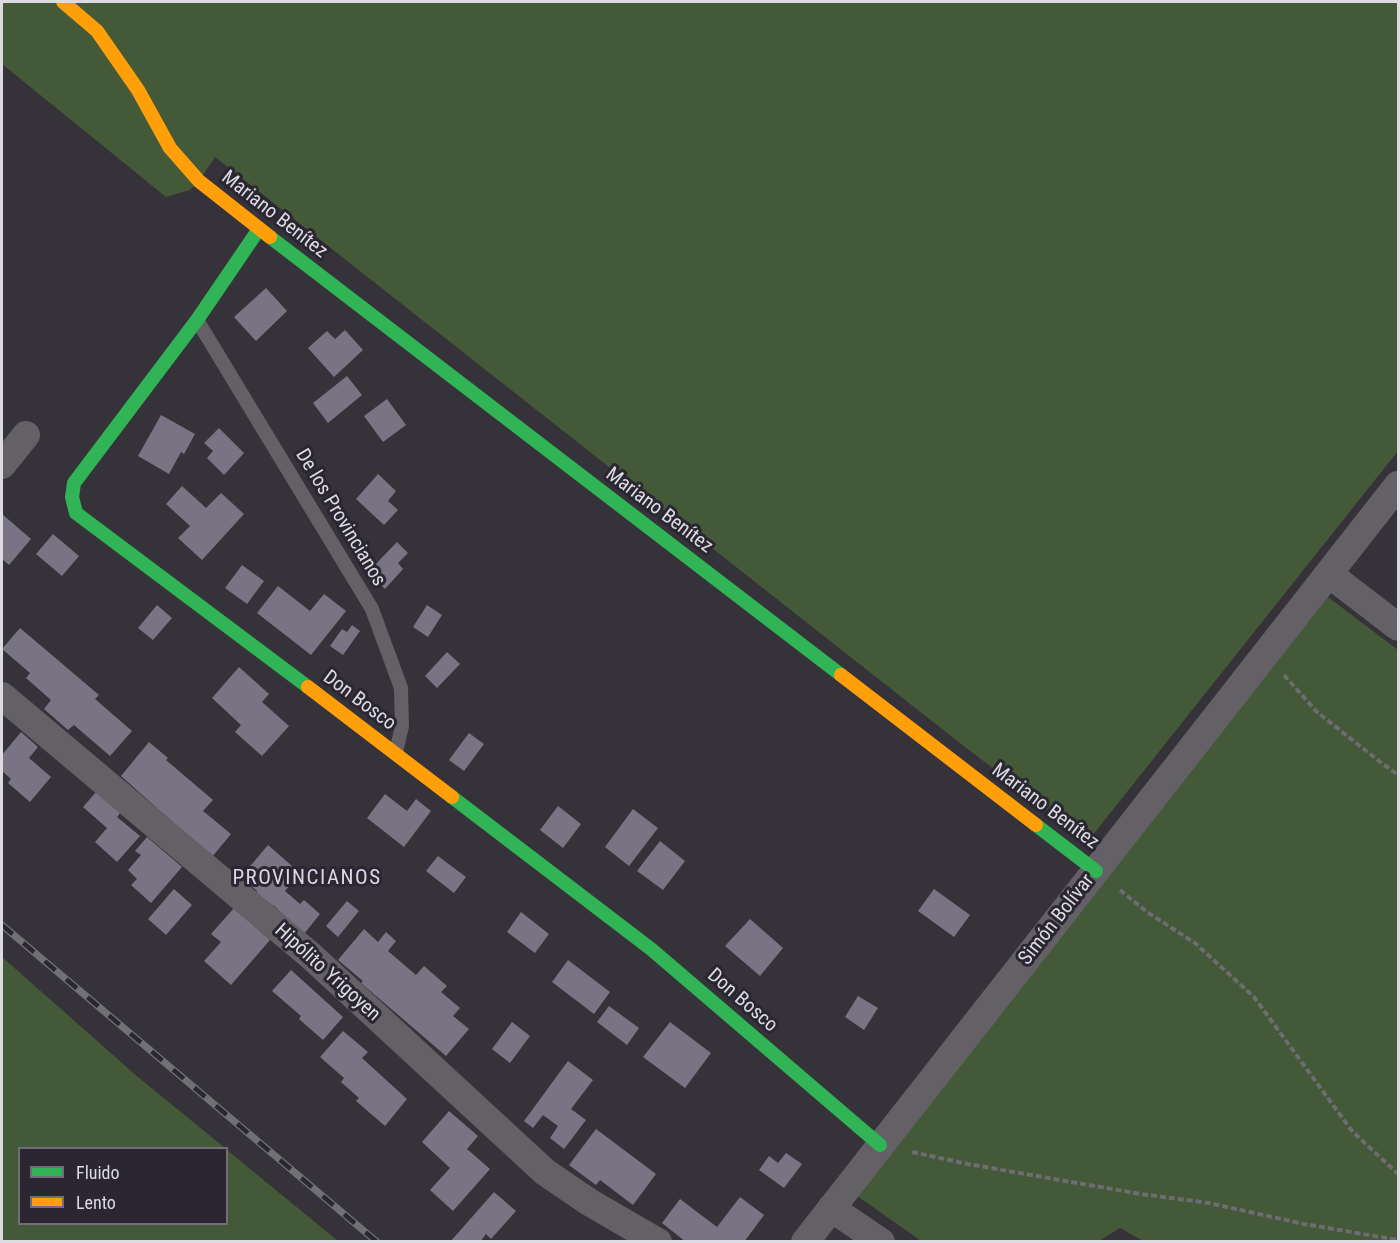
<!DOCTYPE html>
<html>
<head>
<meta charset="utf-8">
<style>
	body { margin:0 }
	#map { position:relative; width:1400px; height:1243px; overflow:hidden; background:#353339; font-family:"Roboto Condensed",sans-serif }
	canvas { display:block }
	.frame { position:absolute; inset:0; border:3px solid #dddbe2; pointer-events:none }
	.legend { position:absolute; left:18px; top:1147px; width:210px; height:78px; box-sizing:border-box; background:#2a2632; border:2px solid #726e78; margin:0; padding:8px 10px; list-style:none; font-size:18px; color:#dddbe2 }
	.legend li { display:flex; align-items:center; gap:12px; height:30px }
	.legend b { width:30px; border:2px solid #726e78 }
</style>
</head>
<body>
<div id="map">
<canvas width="1400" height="1243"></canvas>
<div class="frame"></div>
<ul class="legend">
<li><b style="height:8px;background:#30b455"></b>Fluido</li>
<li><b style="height:8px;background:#ff9f0a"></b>Lento</li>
</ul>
</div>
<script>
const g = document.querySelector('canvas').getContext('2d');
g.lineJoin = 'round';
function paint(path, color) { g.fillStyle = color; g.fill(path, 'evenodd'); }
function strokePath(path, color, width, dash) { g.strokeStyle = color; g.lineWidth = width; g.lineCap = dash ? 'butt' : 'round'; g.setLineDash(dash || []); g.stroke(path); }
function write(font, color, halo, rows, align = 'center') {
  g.font = font + ' "Roboto Condensed",sans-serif'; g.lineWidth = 6; g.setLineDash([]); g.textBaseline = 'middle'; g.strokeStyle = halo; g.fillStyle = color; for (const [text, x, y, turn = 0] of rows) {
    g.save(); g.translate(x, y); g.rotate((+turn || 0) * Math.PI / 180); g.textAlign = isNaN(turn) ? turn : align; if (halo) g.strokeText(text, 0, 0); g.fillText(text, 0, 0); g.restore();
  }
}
const green = new Path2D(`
	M2 2H1398V451L1088 841 956 740 215 157 199 181 190 190 166 197 2 64Z
	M1328 597 1398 650V1241L1145 1242 1120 1228 1099 1241H921L856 1195Z
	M2 957 138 1077 225 1148H20V1224H226L227 1150 338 1241H2Z`);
const building = new Path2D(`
	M266 288 287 311 256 341 234 317Z
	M345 330 363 350 334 377 308 348 327 331 335 339Z
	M347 376 362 395 328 423 313 403Z
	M387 399 406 425 383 442 364 416Z
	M161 415 195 434 184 454 181 452 169 474 138 456Z
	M219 428 244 453 224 475 207 458 213 451 204 443Z
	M378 474 396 491 388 501 398 510 384 525 356 499Z
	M182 486 206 508 221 493 244 514 202 560 178 538 190 526 166 504Z
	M2 514 31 539 9 565 2 559Z
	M53 534 79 556 62 576 36 554Z
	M397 542 408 553 398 563 403 569 385 589 368 572Z
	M242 565 264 581 247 604 225 588Z
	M278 586 310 611 324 594 346 611 311 655 257 613Z
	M157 605 172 618 153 640 138 628Z
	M427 605 442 615 428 637 413 627Z
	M352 625 360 631 343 655 330 646 342 629 347 632Z
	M20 628 99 695 95 699 132 731 110 756 74 725 68 730 44 709 51 700 26 678 30 673 2 649Z
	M447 652 460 664 437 688 425 676Z
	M239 667 269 694 262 702 289 726 262 756 235 732 241 725 212 698Z
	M21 732 38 747 29 758 51 777 30 802 8 783 11 779 2 771V755Z
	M469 733 484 744 464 771 449 760Z
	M149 742 168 758 166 760 213 800 203 811 231 834 212 857 121 776Z
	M97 791 121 812 117 817 140 836 117 862 95 842 107 828 83 807Z
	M385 794 407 811 416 799 431 811 404 847 367 818Z
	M558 806 581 824 563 848 540 830Z
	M633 809 658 828 629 866 605 847Z
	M147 837 182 867 151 903 131 885 137 879 128 870 141 855 135 851Z
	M660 841 685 861 663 890 637 871Z
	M268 845 300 873 285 891 300 904 304 900 320 914 304 934 273 905 271 908 255 895 257 891 241 877Z
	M438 856 466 877 454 893 426 871Z
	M174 889 192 905 166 935 148 919Z
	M934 889 970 915 954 937 918 911Z
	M347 901 359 911 338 937 326 926Z
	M234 908 270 940 231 985 204 961 221 942 211 934Z
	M521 912 549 934 535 953 507 932Z
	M750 919 783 948 760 976 725 946Z
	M364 929 378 942 386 932 396 941 388 951 416 975 424 966 447 986 441 992 460 1008 453 1016 469 1029 446 1056 361 983 363 981 338 960Z
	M568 960 610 992 594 1014 552 982Z
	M291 970 343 1017 323 1040 299 1019 301 1016 272 991Z
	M858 996 878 1008 864 1030 845 1017Z
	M609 1006 639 1028 627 1045 597 1022Z
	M512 1022 530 1036 510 1063 492 1049Z
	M670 1022 711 1053 685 1088 643 1057Z
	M343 1031 368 1052 362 1058 407 1099 385 1126 356 1101 359 1098 341 1082 344 1078 320 1057Z
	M568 1061 593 1080 571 1109 586 1120 564 1149 550 1138 558 1126 543 1115 533 1128 524 1121Z
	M449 1111 478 1136 467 1149 490 1169 453 1211 430 1190 450 1168 422 1142Z
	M596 1129 656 1174 633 1205 600 1180 596 1185 569 1165Z
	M786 1153 802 1164 784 1188 759 1170 769 1156 778 1163Z
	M494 1192 516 1211 491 1239 486 1234 480 1242H450Z
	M740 1197 764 1215 744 1242H686L662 1223 680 1199 717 1227Z`);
const path = new Path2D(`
	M1284 675 1317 712 1379 761 1398 775
	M1120 890 1147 912 1195 943 1254 997 1352 1131 1398 1174
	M912 1152 968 1164 1054 1179 1141 1194 1209 1203 1304 1224 1398 1240`);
const lane = new Path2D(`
	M197 320 372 609 401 688 402 726 396 752`);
const street = new Path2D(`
	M2 465 26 435
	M1329 574 1398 627
	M2 696 311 956 545 1172 589 1202 658 1242
	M831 1208 881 1242
	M805 1242 1398 485`);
const fast = new Path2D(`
	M259 229 197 320 74 483 72 497 76 513 308 687
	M270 237 841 675
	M452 797 651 949 880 1145
	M1036 825 1096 871`);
const slow = new Path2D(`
	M63 2 97 31 138 90 170 148 199 181 270 237
	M841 675 1036 825
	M308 687 452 797`);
const rail = new Path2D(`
	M2 925 377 1242`);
const streetNames = [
	["Mariano Benítez",274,215,38],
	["Mariano Benítez",659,511,37],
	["De los Provincianos",340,518,59],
	["Don Bosco",359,701,37],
	["Mariano Benítez",1045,807,37],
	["Simón Bolívar",1057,920,-52],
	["Hipólito Yrigoyen",327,973,42],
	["Don Bosco",742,1001,41]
];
const neighbourhoodNames = [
	["PROVINCIANOS",307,879]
];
paint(green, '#435937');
paint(building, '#797483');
strokePath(path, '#6d6c70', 4, [6, 3]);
strokePath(lane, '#636166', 14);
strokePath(street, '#636166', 28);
strokePath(fast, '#30b455', 14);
strokePath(slow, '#ff9f0a', 14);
strokePath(rail, '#717074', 7);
strokePath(rail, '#2a2632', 4.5, [14]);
write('20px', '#dddbe2', '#2a2632', streetNames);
g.letterSpacing = '1.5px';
write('21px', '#dad6e5', '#2a2632', neighbourhoodNames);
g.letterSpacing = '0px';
</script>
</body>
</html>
